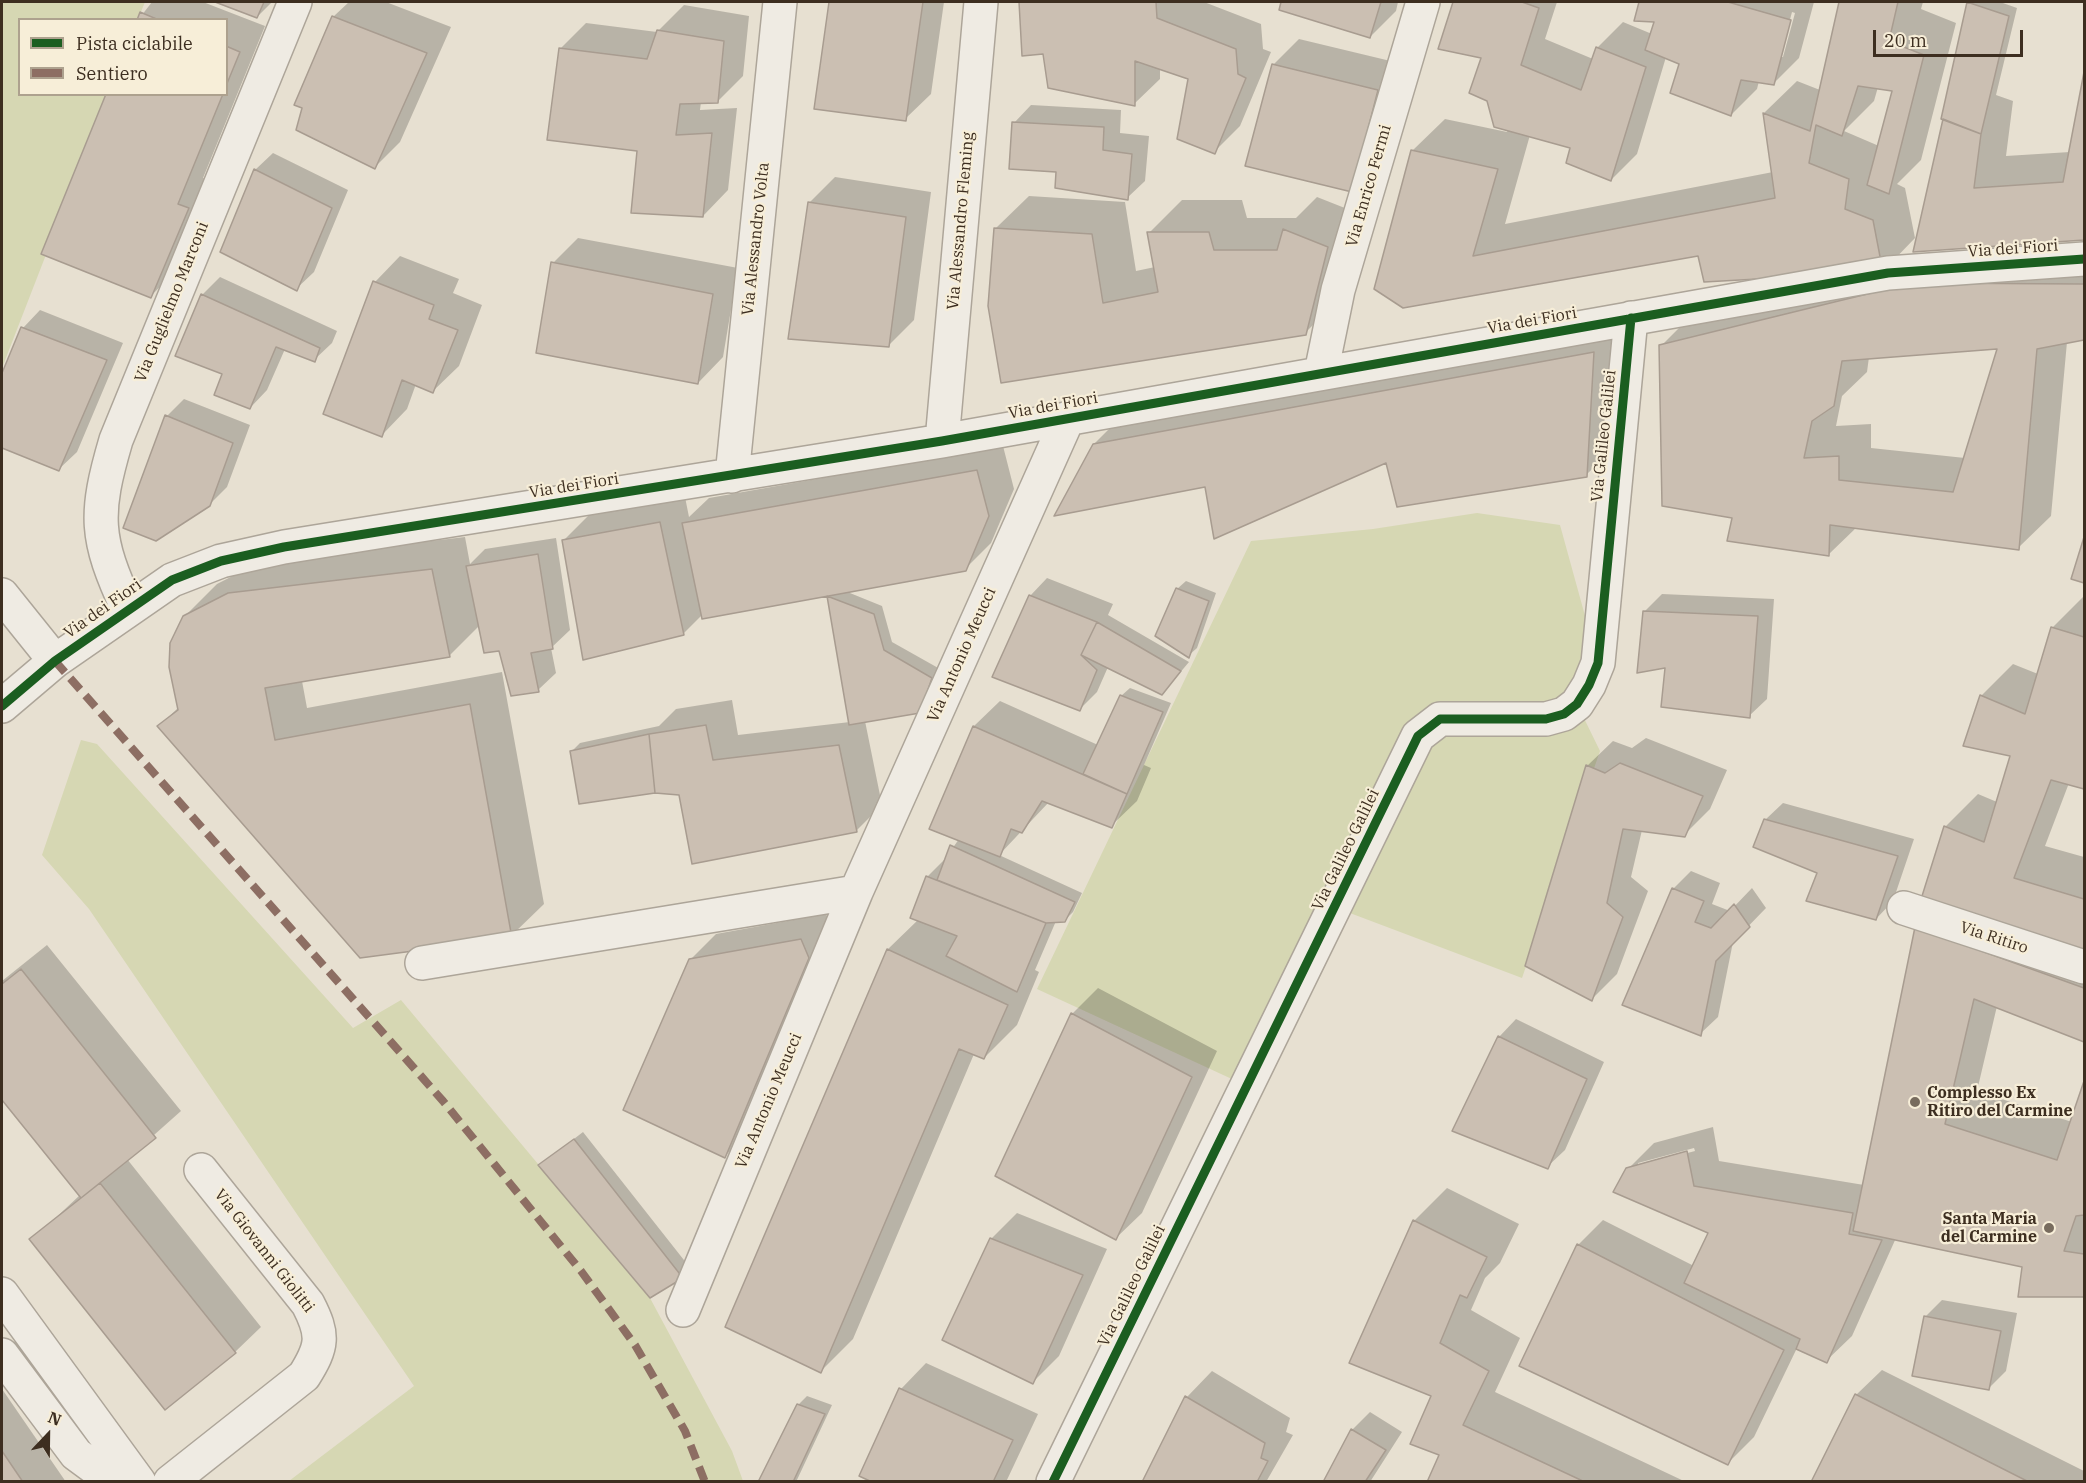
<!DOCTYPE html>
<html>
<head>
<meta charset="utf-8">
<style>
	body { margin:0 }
	#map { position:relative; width:2086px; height:1483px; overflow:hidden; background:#e7e0d1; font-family:"IBM Plex Serif",serif }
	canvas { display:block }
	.frame { position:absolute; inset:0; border:3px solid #3d2e20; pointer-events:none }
	.legend { position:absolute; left:18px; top:18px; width:210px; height:78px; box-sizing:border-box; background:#f7eed8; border:2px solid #ada18e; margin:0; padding:8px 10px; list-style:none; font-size:18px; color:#3d2e20 }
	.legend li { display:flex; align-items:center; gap:12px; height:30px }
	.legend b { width:30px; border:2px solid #ada18e }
	.north { position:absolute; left:18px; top:1405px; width:60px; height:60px; -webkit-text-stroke:4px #f7eed8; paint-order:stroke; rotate:22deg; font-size:16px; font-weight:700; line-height:24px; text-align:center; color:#3d2e20 }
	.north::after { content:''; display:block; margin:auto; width:21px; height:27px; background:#3d2e20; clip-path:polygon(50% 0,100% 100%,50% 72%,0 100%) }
	.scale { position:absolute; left:1873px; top:30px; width:150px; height:27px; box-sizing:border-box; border:3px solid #3d2e20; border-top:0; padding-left:8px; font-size:18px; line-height:21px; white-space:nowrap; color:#3d2e20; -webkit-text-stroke:4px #f7eed8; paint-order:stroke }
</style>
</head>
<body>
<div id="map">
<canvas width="2086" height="1483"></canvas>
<div class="frame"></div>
<ul class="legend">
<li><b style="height:8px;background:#1b5e20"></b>Pista ciclabile</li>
<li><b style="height:8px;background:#8d6e63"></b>Sentiero</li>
</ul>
<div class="north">N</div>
<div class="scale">20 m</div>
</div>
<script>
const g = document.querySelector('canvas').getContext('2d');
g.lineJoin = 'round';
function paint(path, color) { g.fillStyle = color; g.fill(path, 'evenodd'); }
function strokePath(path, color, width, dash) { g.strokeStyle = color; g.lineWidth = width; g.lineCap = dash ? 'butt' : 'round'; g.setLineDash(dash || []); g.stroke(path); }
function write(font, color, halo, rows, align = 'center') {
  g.font = font + ' "IBM Plex Serif",serif'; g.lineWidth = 4.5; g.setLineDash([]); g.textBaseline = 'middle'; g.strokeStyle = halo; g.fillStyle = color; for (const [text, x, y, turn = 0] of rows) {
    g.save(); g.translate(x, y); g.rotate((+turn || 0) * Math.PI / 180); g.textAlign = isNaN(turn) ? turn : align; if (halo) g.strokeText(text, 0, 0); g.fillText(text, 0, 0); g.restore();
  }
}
const green = new Path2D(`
	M2 2H145L138 19 20 20V94L108 95 2 368Z
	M1477 513 1560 525 1598 663 1577 704 1600 751 1522 978 1334 907 1247 1086 1037 989 1251 541 1373 529Z
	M81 740 97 744 353 1028 401 1000 650 1298 732 1451 743 1481H289L414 1386 89 909 42 855Z`);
const shadow = new Path2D(`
	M152 2H203L265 26 203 178 213 183 176 270 151 296 108 94H226V20H138Z
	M219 2H272L257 17Z
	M349 2H386L451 27 400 142 375 167 304 107 296 104 334 16Z
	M831 2H944L931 94 905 119 816 108Z
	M1020 2H1204L1261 24 1263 49 1271 52 1240 126 1214 152 1189 78 1160 68V79L1134 104 1044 52 1024 55Z
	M1283 2H1398L1396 11 1370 37 1280 9Z
	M1454 2H1557L1545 39 1593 59 1597 48 1623 22 1652 34 1656 20H1636L1640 2H1814L1799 58 1773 84 1759 81 1757 89 1731 115 1681 63 1666 57 1637 154 1611 180 1572 147 1530 135 1505 224 1773 172 1764 113 1797 81 1820 90 1840 2H1923L1921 9 1956 23 1921 160 1897 184 1905 188 1915 238 1888 266 1946 251 2084 252V338L2067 342 2051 516 2018 548 1857 527 1829 554 1734 517 1661 346 1694 313 1852 274 1699 254 1403 307 1412 151 1445 119 1507 132 1508 129 1483 57 1440 48ZM1792 12 1795 13 1783 57H1780ZM1878 87 1894 89 1879 146 1844 131 1874 101ZM1999 347 1965 458 1871 448V424L1836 426 1842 396 1867 372 1869 357Z
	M1969 2H2000L2017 8 1996 95 2013 101 2006 156 2070 152 2084 80V239L1915 251Z
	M684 5 749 16 743 76 717 102H701L700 110 737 108 728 190 703 216 639 150 560 49 586 23 657 32Z
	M1299 39 1403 64 1351 190 1273 65Z
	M1031 105 1121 110 1120 133 1149 136 1145 181 1127 198 1058 171 1014 123Z
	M273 153 348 190 314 272 296 289 255 170Z
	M835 177 931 192 914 320 889 345 809 203Z
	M1029 196 1125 202 1136 271 1155 267 1149 233 1182 200H1242L1247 218H1296L1317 197 1360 214 1338 300 1305 333 1003 382 996 228Z
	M578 238 738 268 723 357 698 383 553 263Z
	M400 256 459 279 453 293 482 305 459 366 433 391 416 384 407 409 382 435 375 282Z
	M220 277 337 331 332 343 314 360 285 349 267 390 250 408 224 373 177 355 202 295Z
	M40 310 123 343 77 452 59 469 2 446V377L23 328Z
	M1626 320 1619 443 1586 475 1387 461 1207 486 1094 444 1127 411Z
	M184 399 250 425 227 487 209 505 167 416Z
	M1003 446 1014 489 991 543 965 569 845 591 882 606 892 642 940 669 928 703 865 721 882 805 856 831 680 793 571 752 580 743 659 726 676 709 732 700 738 735 850 722 829 596 832 593 703 614 683 634 564 540 589 515 685 497 689 517 709 498Z
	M465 537 470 564 485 549 556 538 570 630 551 648 556 673 538 690 480 625 450 655 302 681 307 708 502 672 544 904 511 936 159 726 179 707 184 617 217 584 262 561Z
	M2084 542V581L2073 578Z
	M1047 578 1113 604 1108 615 1189 662 1162 694 1108 667 1097 692 1079 710 1030 596Z
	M1186 581 1216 593 1197 648 1188 656 1177 589Z
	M1662 594 1774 599 1767 699 1749 716 1644 612Z
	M2084 596V788L2069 783 2045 846 2084 857V1041L1997 1006 1977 1091 2072 1122 2084 1086V1296H2019L2024 1265 1896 1238 1852 1336 1826 1361 1797 1348 1754 1437 1728 1463 1578 1245 1603 1220 1694 1266 1710 1232 1628 1169 1654 1143 1713 1127 1719 1161 1864 1185 1945 827 1978 794 1997 802 2011 755 1981 696 2013 664 2038 674 2052 628ZM1694 1148 1695 1151 1638 1166V1163Z
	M1130 688 1171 703 1144 765 1151 768 1137 801 1111 826 1049 802 999 855 1082 893 1073 912 1064 921H1056L1035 970 1039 972 1017 1025 984 1058 974 1054 853 1339 821 1371 727 1326 888 949 919 919 927 877 945 859 959 839 931 828 974 726 1000 701 1098 745 1121 696Z
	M1646 738 1727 770 1710 809 1684 835 1642 830 1631 877 1648 891 1617 974 1591 1000 1587 766 1613 741 1632 748Z
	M1783 803 1914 839 1893 901 1876 919 1819 872 1765 820Z
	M1691 871 1720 883 1712 904 1730 911 1752 888 1766 908 1733 942 1718 1017 1700 1034 1673 889Z
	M826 914 834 932 750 1131 725 1156 690 960 716 934Z
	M47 945 181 1111 127 1159 261 1327 235 1352 32 1240 80 1195 2 1098V981Z
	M1098 988 1217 1051 1142 1213 1116 1238 1072 1014Z
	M1516 1019 1604 1062 1565 1150 1547 1167 1499 1037Z
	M583 1132 691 1269 683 1277 540 1165Z
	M1447 1188 1519 1224 1500 1263 1485 1278 1471 1310 1520 1338 1495 1392 1686 1482H1429L1441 1454 1414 1221Z
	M1017 1213 1107 1249 1059 1356 1033 1382 991 1239Z
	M1942 1300 2017 1313 2006 1371 1988 1389 1925 1317Z
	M926 1363 1038 1414 1006 1482H876L861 1475 901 1389Z
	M1882 1370 2084 1471V1482H1814L1856 1395Z
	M1212 1371 1290 1418 1286 1432 1293 1435 1266 1482H1144L1187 1397Z
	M2 1389 66 1482H2Z
	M807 1396 832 1405 796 1482H759L798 1405Z
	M1370 1412 1402 1432 1370 1482H1325L1352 1430Z`);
const building = new Path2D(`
	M215 2H264L257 18Z
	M829 2H923L906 121 814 109Z
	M1019 2H1156L1157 18 1236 49 1238 74 1246 78 1215 154 1177 139 1188 79 1135 61V106L1048 88 1043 54 1022 56Z
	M1281 2H1381L1370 38 1279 10Z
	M1453 2H1522L1539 8 1521 65 1581 90 1596 47 1646 67 1611 181 1566 163 1570 148 1494 127 1487 101 1469 93 1481 58 1438 49Z
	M1639 2H1728L1791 20 1774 85 1741 80 1731 116 1670 93 1679 64 1645 50 1654 22 1634 21Z
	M1839 2H1898L1889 41 1924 55 1889 194 1867 185 1892 91 1858 86 1842 136 1816 125 1809 163 1849 179 1845 209 1873 220 1883 272 1704 282 1698 256 1403 308 1374 289 1411 150 1498 169 1473 256 1775 198 1763 113 1810 131Z
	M1967 2 2009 16 1981 134 1941 119Z
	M140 12 159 20H137Z
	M332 16 427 53 375 169 296 130 302 108 294 105Z
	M657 30 724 41 718 103 680 104 676 135 712 133 703 217 631 213 637 151 547 140 559 48 647 59Z
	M226 46 240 52 226 86Z
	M1272 64 1378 90 1352 192 1245 166Z
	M2084 72V240L1913 252 1943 119 1981 134 1974 188 2063 182Z
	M106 94H223L178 204 189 208 151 298 41 254Z
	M1012 122 1104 127 1103 150 1132 154 1128 200 1055 188 1056 172 1009 169Z
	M254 169 332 208 297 291 220 252Z
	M808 202 906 217 889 347 788 339Z
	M994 228 1092 234 1103 303 1158 292 1147 232H1209L1214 250H1277L1283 229 1328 247 1306 335 1001 383 988 306Z
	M551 262 713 294 698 384 536 353Z
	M373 281 434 305 429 319 458 330 433 393 402 380 382 437 323 414Z
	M1912 283 2084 284V340L2037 349 2019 550 1830 525 1829 556 1727 541 1732 518 1662 506 1659 345ZM1997 349 1953 492 1839 480V456L1804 458 1812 421 1834 406 1842 361Z
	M201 294 320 348 315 362 276 347 250 409 214 395 222 374 175 356Z
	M21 327 107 360 59 471 2 448V373Z
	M1594 352 1587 477 1397 507 1386 463 1214 539 1205 487 1054 516 1093 444Z
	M165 415 233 443 210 506 156 541 123 528Z
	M977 470 989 516 966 571 702 619 682 523Z
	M660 522 684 635 583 660 562 540Z
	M2084 537V583L2071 579Z
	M538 554 553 649 531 653 539 692 511 696 499 651 484 653 466 566Z
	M432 569 450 657 265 688 275 740 470 704 512 938 360 958 157 726 178 710 169 667 170 643 183 616 228 593Z
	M1176 588 1209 601 1189 658 1155 636Z
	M1029 595 1097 622 1081 655 1097 670 1080 711 992 677Z
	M827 596 874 614 884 650 932 678 920 713 849 725Z
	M1643 611 1758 616 1750 718 1661 707 1665 668 1637 673Z
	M1097 622 1181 671 1162 695 1081 655Z
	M2051 627 2084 637V789L2051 780 2014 878 2084 899V962L1917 912 1944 826 1984 842 2010 756 1963 746 1980 695 2025 714Z
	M1120 695 1163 712 1127 794 1083 774Z
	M706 725 713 760 839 745 857 832 692 864 679 795 655 793 649 734Z
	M973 726 1127 794 1112 828 1042 801 1022 833 1011 829 1000 857 929 829Z
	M649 734 655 793 579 804 570 751Z
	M1620 763 1703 796 1685 837 1623 829 1607 903 1623 917 1592 1001 1525 966 1586 765 1605 773Z
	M1764 819 1898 856 1876 920 1806 901 1817 873 1753 847Z
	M950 845 1075 902 1065 922 1046 923 937 880Z
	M926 876 1046 923 1017 992 946 956 957 936 910 918Z
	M1672 888 1704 901 1695 922 1711 928 1734 904 1750 927 1716 961 1701 1036 1622 1005Z
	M1915 927 2084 988V1042L1974 999 1945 1124 2057 1160 2084 1081V1215L2076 1216 2064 1251 2084 1254V1297H2018L2022 1267 1853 1231Z
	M801 939 809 958 725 1158 623 1110 689 959Z
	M887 949 1008 1005 984 1059 959 1049 821 1373 725 1327Z
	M21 969 156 1138 81 1198 2 1100V984Z
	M1071 1013 1192 1077 1116 1240 995 1176Z
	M1498 1036 1587 1079 1548 1169 1452 1131Z
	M574 1139 683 1278 650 1298 538 1165Z
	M1687 1151 1694 1186 1853 1213 1849 1234 1882 1240 1827 1363 1796 1349 1800 1339 1684 1283 1708 1233 1613 1192 1626 1168Z
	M100 1183 236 1353 165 1410 29 1239Z
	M1413 1220 1487 1257 1467 1298 1460 1295 1440 1343 1489 1371 1463 1425 1585 1482H1427L1439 1455 1410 1444 1431 1396 1349 1363Z
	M990 1238 1083 1275 1033 1384 942 1340Z
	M1577 1244 1784 1350 1728 1465 1519 1366Z
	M1924 1316 2001 1331 1989 1390 1912 1376Z
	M899 1388 1013 1440 993 1482H872L859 1476Z
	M1855 1394 2029 1482H1811Z
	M1185 1396 1265 1443 1261 1458 1268 1461 1257 1482H1142Z
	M797 1404 825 1414 793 1482H758Z
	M1351 1429 1386 1450 1365 1482H1323Z
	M2 1451 23 1482H2Z`);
const minor = new Path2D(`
	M1321 373 1338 290 1423 2
	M942 441 981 2
	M732 476 780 2
	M2 595 55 661
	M128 609C95 538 94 515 116 440L295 2
	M2 706 55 661 172 580 221 561 284 547 942 441 1888 273 2084 259
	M1904 908 2084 967
	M422 963 856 892
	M2 1294 139 1482
	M683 1310 856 892 1068 418
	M2 1355 76 1454 114 1482
	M170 1482 304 1376C323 1346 324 1335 308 1304L201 1170
	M1053 1482 1418 736 1440 719H1546L1564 714 1577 704 1589 685 1598 663 1631 318`);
const quiet = new Path2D(`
	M55 661 443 1101 581 1271 635 1345 685 1431 705 1482`);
const cycleway = new Path2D(`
	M2 706 55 661 172 580 221 561 284 547 942 441 1888 273 2084 259
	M1053 1482 1418 736 1440 719H1546L1564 714 1577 704 1589 685 1598 663 1631 318`);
const markers = [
	[1915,1102,6,"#786c5e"],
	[2049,1228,6,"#786c5e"]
];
const streetNames = [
	["Via Enrico Fermi",1369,186,-74],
	["Via Alessandro Fleming",961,221,-85],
	["Via Alessandro Volta",756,239,-84],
	["Via dei Fiori",2013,249,-4],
	["Via Guglielmo Marconi",172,302,-68],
	["Via dei Fiori",1532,321,-10],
	["Via dei Fiori",1053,406,-10],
	["Via Galileo Galilei",1604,436,-84],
	["Via dei Fiori",574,486,-9],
	["Via dei Fiori",103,609,-35],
	["Via Antonio Meucci",962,655,-66],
	["Via Galileo Galilei",1346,850,-64],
	["Via Ritiro",1994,938,18],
	["Via Antonio Meucci",769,1101,-67],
	["Via Giovanni Giolitti",264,1251,52],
	["Via Galileo Galilei",1132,1286,-64]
];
const poiNames = [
	["Complesso Ex",1927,1093],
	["Ritiro del Carmine",1927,1111],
	["Santa Maria",2037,1219,"right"],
	["del Carmine",2037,1237,"right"]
];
paint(green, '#d6d7b3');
paint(shadow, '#0003');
paint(building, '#cbbfb2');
strokePath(building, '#a89c90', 1.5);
strokePath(minor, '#ada599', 36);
strokePath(minor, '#efebe3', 33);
strokePath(quiet, '#8d6e63', 8, [15, 8]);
strokePath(cycleway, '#1b5e20', 9);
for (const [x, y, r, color] of markers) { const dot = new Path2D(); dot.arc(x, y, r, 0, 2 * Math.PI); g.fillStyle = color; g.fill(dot); strokePath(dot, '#f7eed8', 2); }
write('16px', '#3d2e20', '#f7eed8', streetNames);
write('bold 16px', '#3d2e20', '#f7eed8', poiNames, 'left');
</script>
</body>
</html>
